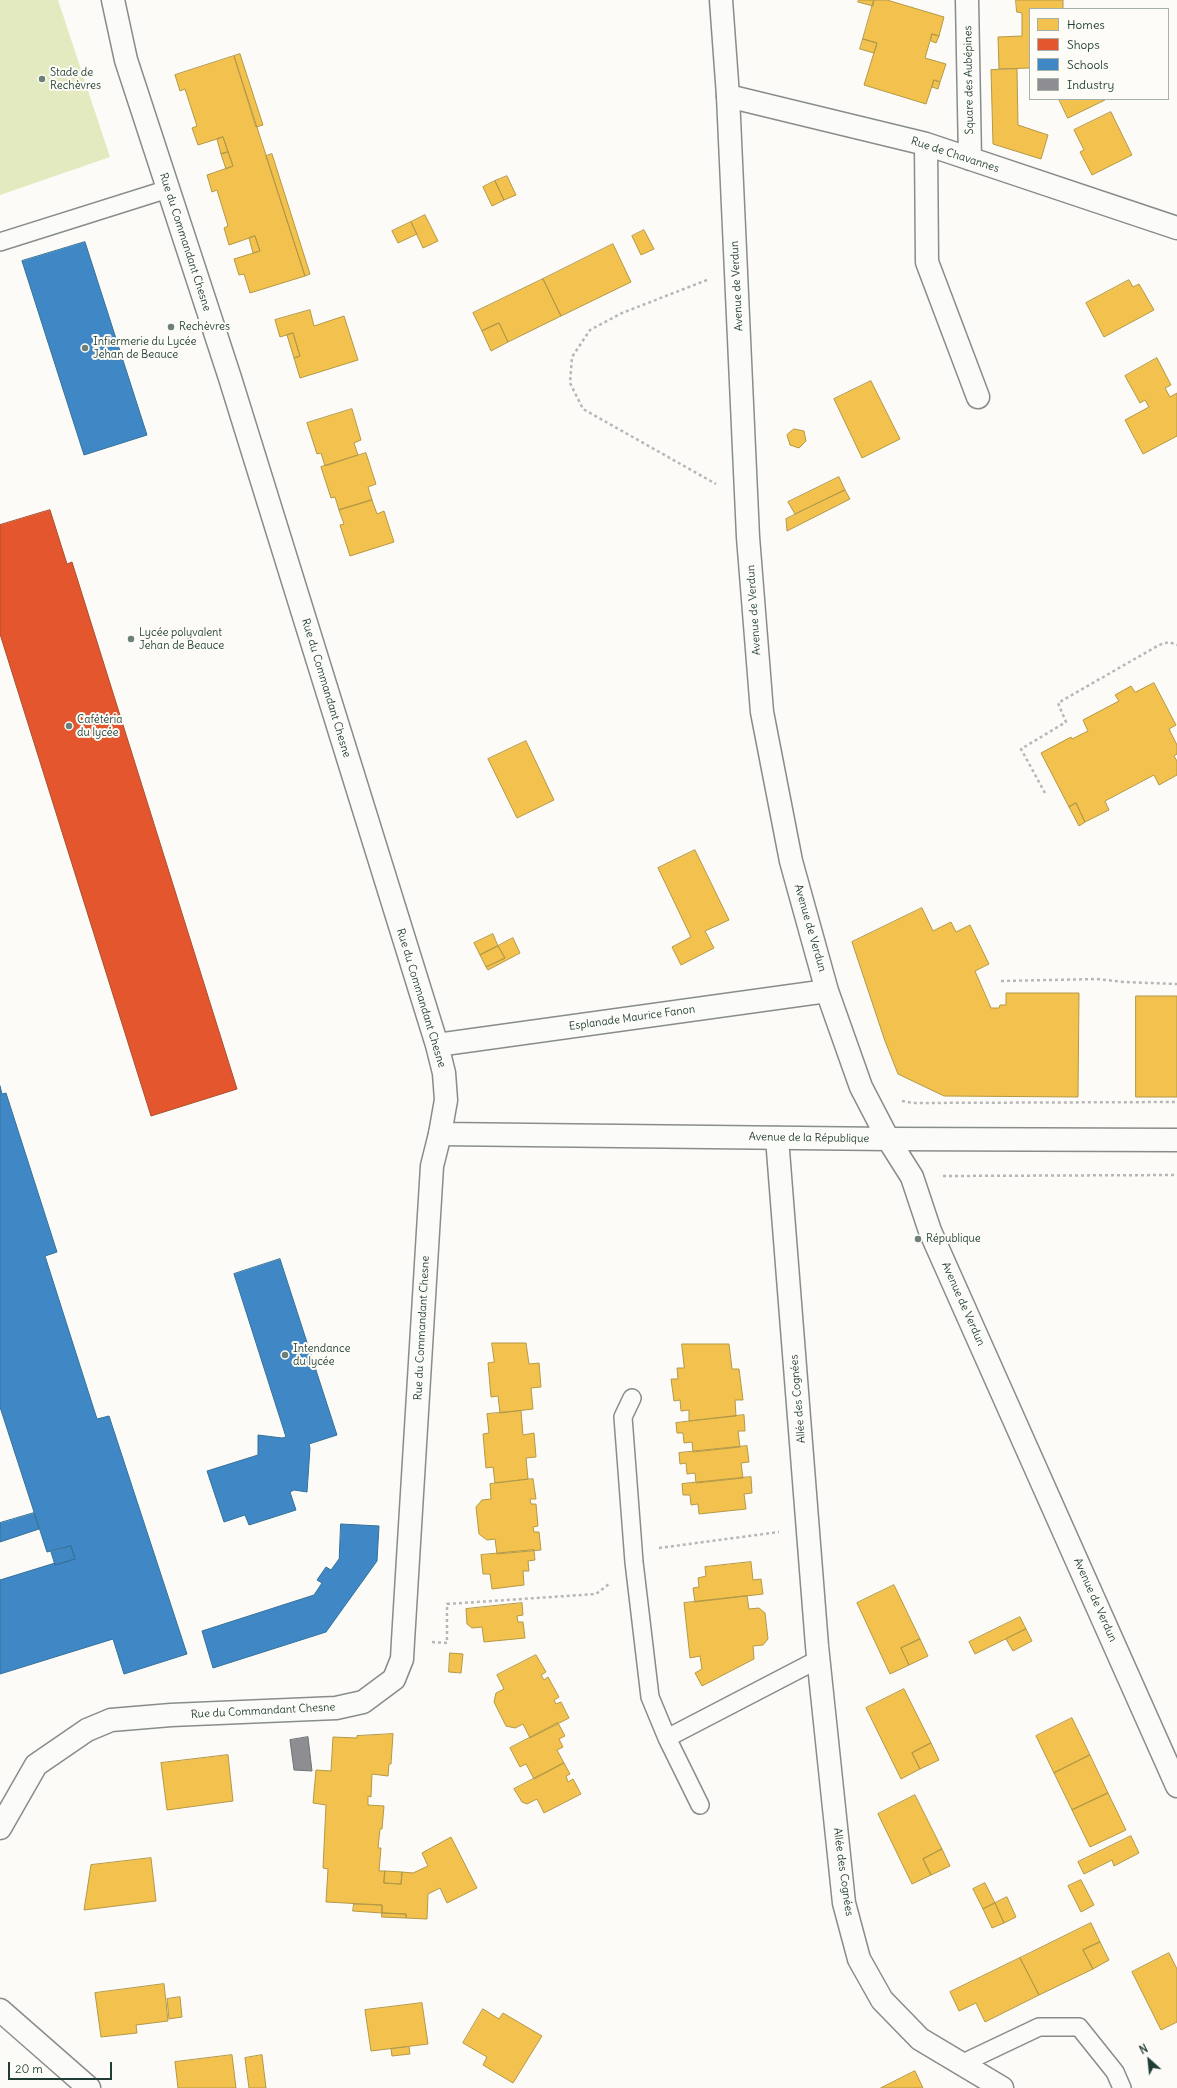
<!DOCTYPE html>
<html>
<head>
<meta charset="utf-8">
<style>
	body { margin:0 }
	#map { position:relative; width:1177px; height:2088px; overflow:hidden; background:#fcfbf8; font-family:Delius,sans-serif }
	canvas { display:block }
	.legend { position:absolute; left:1029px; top:8px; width:140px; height:92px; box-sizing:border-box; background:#fdfcf7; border:1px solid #a4b0a9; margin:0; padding:5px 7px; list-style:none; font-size:12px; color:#1f3d34 }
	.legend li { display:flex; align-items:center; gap:8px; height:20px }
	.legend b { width:20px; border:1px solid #a4b0a9 }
	.north { position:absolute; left:1129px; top:2040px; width:40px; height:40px; -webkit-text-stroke:3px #fdfcf7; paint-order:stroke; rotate:333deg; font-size:11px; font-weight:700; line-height:16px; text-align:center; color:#1f3d34 }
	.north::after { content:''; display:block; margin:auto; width:14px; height:18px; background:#1f3d34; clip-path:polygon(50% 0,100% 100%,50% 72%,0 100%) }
	.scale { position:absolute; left:8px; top:2062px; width:104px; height:18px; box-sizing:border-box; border:2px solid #1f3d34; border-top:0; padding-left:5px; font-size:12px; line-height:14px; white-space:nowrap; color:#1f3d34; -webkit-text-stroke:3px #fdfcf7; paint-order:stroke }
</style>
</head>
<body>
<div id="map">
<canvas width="1177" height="2088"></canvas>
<ul class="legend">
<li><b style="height:11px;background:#f2c14e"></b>Homes</li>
<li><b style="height:11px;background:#e4572e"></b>Shops</li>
<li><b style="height:11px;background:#3f88c5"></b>Schools</li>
<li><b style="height:11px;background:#8d8d92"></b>Industry</li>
</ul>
<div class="north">N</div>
<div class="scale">20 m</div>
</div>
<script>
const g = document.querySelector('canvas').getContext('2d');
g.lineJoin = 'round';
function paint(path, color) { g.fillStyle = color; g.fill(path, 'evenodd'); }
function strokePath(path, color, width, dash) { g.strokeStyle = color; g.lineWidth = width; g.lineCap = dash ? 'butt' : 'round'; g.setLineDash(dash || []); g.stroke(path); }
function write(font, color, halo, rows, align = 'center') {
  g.font = font + ' Delius,sans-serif'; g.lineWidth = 4; g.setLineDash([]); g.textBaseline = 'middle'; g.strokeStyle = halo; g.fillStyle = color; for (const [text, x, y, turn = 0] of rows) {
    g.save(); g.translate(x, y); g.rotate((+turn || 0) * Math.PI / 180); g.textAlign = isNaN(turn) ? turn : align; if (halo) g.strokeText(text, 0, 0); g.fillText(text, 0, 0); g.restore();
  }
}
const green = new Path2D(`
	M0 0H58L110 157 0 195Z`);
const homes = new Path2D(`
	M859 0H874L873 6 858 2Z
	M874 0H887L944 17 939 36 932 34 925 58 946 64 940 82 934 80 926 104 864 85 877 43 863 39Z
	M1016 0H1063V9H1030V68L999 69 998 37 1022 36V13L1017 12Z
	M932 34 939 36 936 43 931 41Z
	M863 39 877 43 874 53 860 49Z
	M240 54 263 125 256 127 234 56Z
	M234 56 305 276 250 293 244 274 239 275 234 259 260 251 255 236 229 245 224 228 228 226 217 190 212 192 207 175 233 166 223 137 198 145 192 128 197 126 185 89 180 91 175 75Z
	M1017 69 1018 125 1048 135 1041 159 993 144 991 70Z
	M934 80 940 82 938 89 932 87Z
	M1059 99H1104L1105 100 1068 118Z
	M1111 112 1132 155 1092 175 1080 152 1084 150 1074 130Z
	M223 137 228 152 221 154 217 139Z
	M228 152 233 166 226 169 221 154Z
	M272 154 310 274 305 276 266 156Z
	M507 176 516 195 504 200 495 181Z
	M495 181 504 200 492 206 483 187Z
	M425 215 438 241 423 248 411 222Z
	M411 222 417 234 398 243 392 231Z
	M644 230 654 249 641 255 632 236Z
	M255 236 260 251 253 253 249 238Z
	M613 244 631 282 561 316 543 279Z
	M543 279 561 316 508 342 499 323 482 331 473 313Z
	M1129 280 1133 287 1139 284 1154 310 1104 337 1086 303Z
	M310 310 314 326 344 316 358 360 300 378 294 358 300 356 293 333 280 337 275 320Z
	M499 323 508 342 491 351 482 331Z
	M293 333 300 356 294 358 287 335Z
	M1157 358 1171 385 1165 388 1170 397 1177 393V436L1143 454 1125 420 1149 407 1145 400 1140 403 1125 376Z
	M871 381 900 439 862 458 834 399Z
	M352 409 361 440 354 443 358 455 325 466 321 453 317 454 307 423Z
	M794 429 804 431 806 441 799 448 790 445 787 435Z
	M366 453 376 484 368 487 372 500 339 510 335 497 331 498 321 467Z
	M839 477 845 490 795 514 788 502Z
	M845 490 850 499 787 531 786 519Z
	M372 500 377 514 384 511 394 542 350 556 340 525 344 524 339 510Z
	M1154 683 1176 725 1169 729 1177 745V754L1174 756 1177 761V775L1159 785 1154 775 1105 801 1109 810 1085 822 1076 803 1069 807 1041 753 1071 737 1072 739 1088 731 1083 720 1119 701 1115 695 1131 686 1135 692Z
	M526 741 554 800 517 818 488 759Z
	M1076 803 1085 822 1079 826 1069 807Z
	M695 850 729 920 705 931 714 948 681 965 672 947 691 937 658 868Z
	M922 908 933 931 951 922 956 932 970 925 989 964 975 971 991 1008H999L1000 1005H1006V993H1079L1078 1097 944 1096 898 1074 885 1041 852 942Z
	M493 934 498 946 480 955 474 943Z
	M513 938 520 953 488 970 486 967 505 958 498 946Z
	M498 946 505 958 486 967 480 955Z
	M1136 996H1177V1097H1136Z
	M492 1343H526L529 1364 539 1363 541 1387 531 1388 533 1409 500 1413 498 1396 491 1397 488 1363 494 1362Z
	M682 1344H729L732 1369H739L743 1400H735L736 1416 689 1421V1410L681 1411 680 1400 674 1401 671 1379H678L677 1368H684Z
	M521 1411 523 1435 534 1433 536 1457 526 1458 528 1479 495 1483 493 1467 486 1468 483 1434 489 1433 487 1414Z
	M744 1415 745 1431H738L740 1447 693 1452 692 1442 684 1443 683 1433H677L676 1423Z
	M747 1446 749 1462 741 1463 743 1478 696 1483 695 1473 687 1474 686 1463 680 1464 679 1453Z
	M751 1477 752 1493 744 1494 746 1509 699 1514 698 1504 691 1505 690 1495H683L682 1484Z
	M533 1479 536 1499H530L531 1504H536L538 1526 533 1527 534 1532H539L541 1550 497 1554 495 1539 487 1540 479 1534 476 1507 482 1500 491 1499 490 1484Z
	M534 1550 535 1560 528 1561 529 1571H523L524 1585 492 1589 490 1574H483L481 1555Z
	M751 1562 753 1580 761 1579 763 1594 695 1602 693 1588 699 1587 698 1578 706 1576 705 1567Z
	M894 1585 920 1639 901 1648 909 1665 890 1674 857 1603Z
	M747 1596 749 1609 759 1608 765 1613 768 1639 763 1645 753 1646 754 1659 702 1686 695 1673 702 1669 700 1656 690 1658 684 1603Z
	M522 1603 523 1615 517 1616 518 1622H523L525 1638 484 1642 482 1627 472 1628 467 1624 466 1609Z
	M1020 1617 1026 1629 975 1654 969 1642Z
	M1026 1629 1032 1641 1013 1651 1006 1639Z
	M920 1639 928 1656 909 1665 901 1648Z
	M450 1653 463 1654 461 1673 449 1672Z
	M536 1655 546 1672 541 1675 544 1680 548 1677 559 1697 554 1700 556 1704 561 1702 569 1718 530 1738 523 1724 515 1728 506 1726 494 1702 496 1693 504 1689 497 1675Z
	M904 1689 931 1743 912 1753 920 1769 901 1779 866 1708Z
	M1072 1718 1090 1755 1054 1773 1036 1736Z
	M558 1723 565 1736 559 1739 563 1747 557 1750 564 1763 534 1779 526 1764 520 1767 510 1748Z
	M393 1734 391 1764H389L388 1776 372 1774 371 1797 368 1796V1805L384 1806 382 1829H380L378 1848H381L379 1871H385L384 1883 401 1884 402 1872 413 1873 428 1866 422 1853 451 1837 477 1888 447 1903 440 1888 428 1894 427 1919 406 1918V1914L382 1913V1905L326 1902 328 1869 323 1868 326 1805 313 1803 316 1770 331 1771 333 1737 357 1738V1736Z
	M931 1743 939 1760 920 1769 912 1753Z
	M228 1755 233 1801 167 1810 161 1763Z
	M1090 1755 1108 1793 1072 1810 1054 1773Z
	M564 1763 570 1774 566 1776 568 1782 573 1779 581 1794 544 1813 537 1799 527 1804 522 1802 514 1789Z
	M1108 1793 1126 1830 1090 1847 1072 1810Z
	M915 1795 942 1849 923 1859 931 1875 912 1884 878 1814Z
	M1131 1836 1139 1853 1114 1866 1112 1860 1084 1874 1078 1862Z
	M942 1849 950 1866 931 1875 923 1859Z
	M151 1858 156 1901 84 1910 91 1865Z
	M385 1871 402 1872 401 1884 384 1883Z
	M1081 1880 1094 1905 1081 1912 1068 1886Z
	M985 1883 995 1903 983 1909 973 1889Z
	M1007 1897 1016 1917 1004 1923 995 1903Z
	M995 1903 1004 1923 992 1928 983 1909Z
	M354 1904 382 1905V1913L353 1911Z
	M382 1913 406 1914V1918L382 1917Z
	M1091 1923 1100 1942 1083 1950 1093 1969 1039 1995 1020 1958Z
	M1100 1942 1109 1960 1093 1969 1083 1950Z
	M1169 1953 1177 1969V2022L1161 2030 1132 1972Z
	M1020 1958 1039 1995 985 2022 976 2003 959 2011 950 1992Z
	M164 1984 168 2021 136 2025 137 2033 101 2037 95 1993Z
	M180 1997 182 2017 169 2019 167 1999Z
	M422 2003 428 2044 371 2051 365 2010Z
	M483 2009 499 2019 503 2013 542 2036 513 2083 483 2065 487 2057 463 2043Z
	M409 2047 410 2054 392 2056 391 2049Z
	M232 2055 236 2088H178L175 2062Z
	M262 2055 266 2088H249L245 2058Z
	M915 2071 923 2088H881Z`);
const shops = new Path2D(`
	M50 510 67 564 72 562 237 1089 151 1116 0 634V525Z`);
const schools = new Path2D(`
	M85 242 147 435 84 455 22 261Z
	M0 1086 2 1094 6 1093 57 1252 45 1256 97 1419 109 1416 187 1654 124 1674 113 1639 0 1674V1580L55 1563V1565L75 1559 71 1546 47 1552 0 1407Z
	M280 1259 337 1435 309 1444 310 1448 307 1492 294 1490 290 1492 296 1510 249 1525 245 1515 224 1522 207 1471 258 1455V1435L282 1438 286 1437 234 1274Z
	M34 1513 39 1529 0 1542V1523Z
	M341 1524 379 1526 377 1561 326 1632 213 1668 202 1631 314 1595 322 1583 317 1580 326 1567 331 1570 339 1559Z
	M71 1546 75 1559 55 1565 51 1552Z`);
const industry = new Path2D(`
	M308 1737 312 1771 294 1770 290 1740Z`);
const path = new Path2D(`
	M707 280 622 313 590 330 572 357 570 383 583 409 716 484
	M1045 793 1021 749 1066 722 1058 703 1159 645 1169 642 1177 645
	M1001 981 1097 979 1124 982 1177 984
	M902 1101 913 1103 1177 1102
	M943 1176 1177 1175
	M659 1548 779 1532
	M432 1642 447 1643V1604L596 1594 609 1584`);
const service = new Path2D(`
	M0 242 168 189
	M632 1398 623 1417 634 1562 650 1697 667 1738 700 1805
	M667 1738 819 1659
	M961 2064 1039 2027H1079L1115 2072 1122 2088`);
const minor = new Path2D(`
	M967 0 970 159
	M728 96 926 144 1177 228
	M926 144 927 262 978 397
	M777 1138 817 1646 844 1903 859 1959 882 2000 920 2039 1002 2088
	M888 1139 1177 1140
	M0 1828 36 1765 87 1730 111 1720 171 1715 336 1708 363 1702 394 1679 402 1659 403 1641 432 1166 440 1134
	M0 2010 89 2088`);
const tertiary = new Path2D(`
	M113 0 126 60 230 378 437 1045 444 1073 446 1100 440 1134 888 1139
	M721 0 728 96 748 537 762 712 791 861 827 991 861 1087 888 1139 912 1177 930 1231 1177 1786
	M437 1045 827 991`);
const markers = [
	[42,79,4,"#6c8079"],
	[171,327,4,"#6c8079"],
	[85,348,4,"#6c8079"],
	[131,639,4,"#6c8079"],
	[69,726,4,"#6c8079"],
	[918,1239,4,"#6c8079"],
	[285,1355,4,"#6c8079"]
];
const poiNames = [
	["Stade de",50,73],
	["Rechèvres",50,86],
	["Rechèvres",179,327],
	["Infiermerie du Lycée",93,342],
	["Jehan de Beauce",93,355],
	["Lycée polyvalent",139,633],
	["Jehan de Beauce",139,646],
	["Cafétéria",77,720],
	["du lycée",77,733],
	["République",926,1239],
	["Intendance",293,1349],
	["du lycée",293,1362]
];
const streetNames = [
	["Square des Aubépines",969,80,-91],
	["Rue de Chavannes",955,155,18],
	["Rue du Commandant Chesne",185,242,72],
	["Avenue de Verdun",737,286,-93],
	["Avenue de Verdun",754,610,-94],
	["Rue du Commandant Chesne",326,688,73],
	["Avenue de Verdun",810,928,74],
	["Rue du Commandant Chesne",421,998,73],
	["Esplanade Maurice Fanon",632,1018,-8],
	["Avenue de la République",809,1138,1],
	["Avenue de Verdun",963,1304,66],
	["Rue du Commandant Chesne",422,1328,-87],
	["Allée des Cognées",798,1399,-95],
	["Avenue de Verdun",1095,1600,66],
	["Rue du Commandant Chesne",263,1711,-3],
	["Allée des Cognées",843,1872,82]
];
paint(green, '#e4eabf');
paint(homes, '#f2c14e');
strokePath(homes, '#b39946', 1);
paint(shops, '#e4572e');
strokePath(shops, '#a94f30', 1);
paint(schools, '#3f88c5');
strokePath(schools, '#35729a', 1);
paint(industry, '#8d8d92');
strokePath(industry, '#6c7576', 1);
strokePath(service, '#888d8a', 20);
strokePath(minor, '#888d8a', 25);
strokePath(tertiary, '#888d8a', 25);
strokePath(path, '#b5b8b6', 2.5, [3, 3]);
strokePath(service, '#fbfbf9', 17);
strokePath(minor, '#fbfbf9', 22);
strokePath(tertiary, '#fbfbf9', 22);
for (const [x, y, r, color] of markers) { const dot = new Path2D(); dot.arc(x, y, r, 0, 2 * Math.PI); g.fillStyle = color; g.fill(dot); strokePath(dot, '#fdfcf7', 1.5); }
write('11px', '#1f3d34', '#fdfcf7', poiNames, 'left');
write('11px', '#1f3d34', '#fdfcf7', streetNames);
</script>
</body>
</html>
